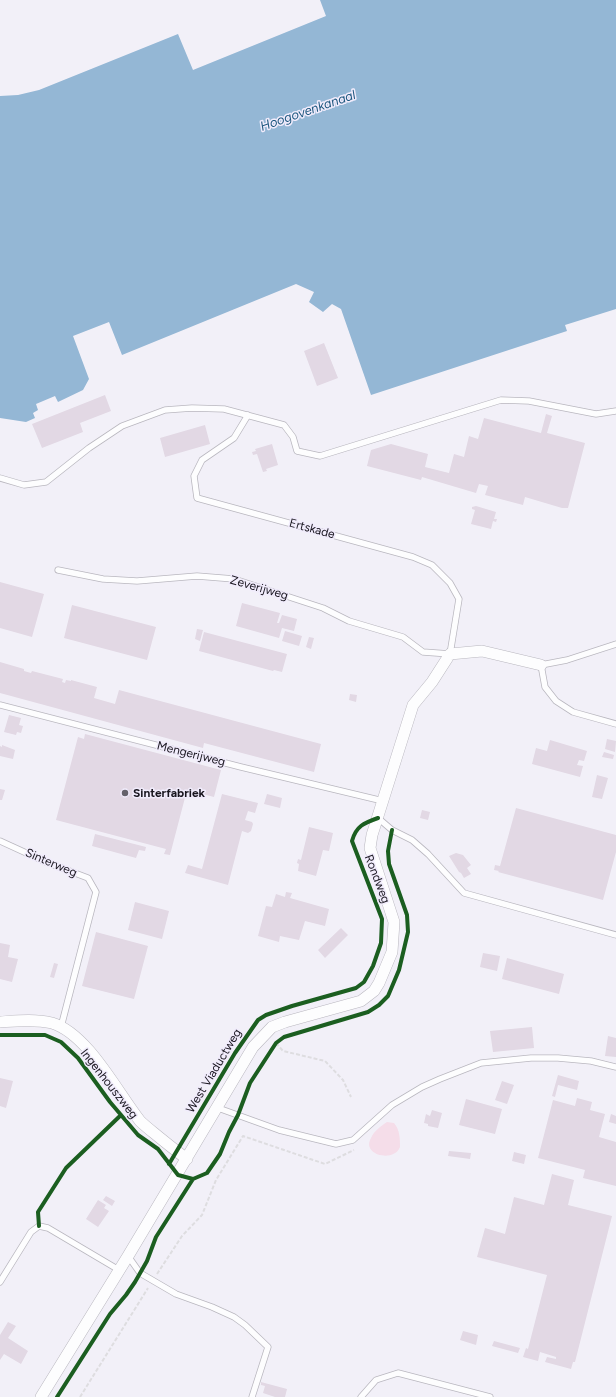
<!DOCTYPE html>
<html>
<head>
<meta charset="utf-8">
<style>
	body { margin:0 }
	canvas { display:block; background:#f2f0f8 }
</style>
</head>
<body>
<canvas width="616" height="1397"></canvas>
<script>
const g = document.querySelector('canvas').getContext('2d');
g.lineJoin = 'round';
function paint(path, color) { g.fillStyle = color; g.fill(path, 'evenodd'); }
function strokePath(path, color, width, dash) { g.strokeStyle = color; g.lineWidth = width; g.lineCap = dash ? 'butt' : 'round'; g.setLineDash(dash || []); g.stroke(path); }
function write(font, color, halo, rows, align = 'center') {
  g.font = font + ' Figtree,sans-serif'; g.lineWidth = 3; g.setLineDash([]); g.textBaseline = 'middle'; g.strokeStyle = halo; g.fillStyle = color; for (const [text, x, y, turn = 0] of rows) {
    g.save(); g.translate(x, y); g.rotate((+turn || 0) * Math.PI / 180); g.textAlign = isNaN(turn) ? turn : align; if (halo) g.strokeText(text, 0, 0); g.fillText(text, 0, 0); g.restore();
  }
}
const green = new Path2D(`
	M387 1122 394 1123C400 1130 400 1139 400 1147 394 1163 361 1155 371 1138 374 1131 381 1126 387 1122Z`);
const water = new Path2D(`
	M320 0H616V309L565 325 567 331 371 395 341 309 332 304 323 312 309 302 314 292 296 284 122 355 109 322 73 336 89 379 83 390 58 402 55 396 36 404 38 410 33 413 35 418 26 422 0 418V96L18 95 39 90 178 34 193 70 326 16Z`);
const building = new Path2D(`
	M324 343 338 378 317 386 304 351Z
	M105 395 111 411 80 423 83 432 42 448 32 424Z
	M546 414 552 416 547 433 585 443 568 508H562L525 497 523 505 485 495 488 486 479 484 476 493 422 477 421 480 367 466 371 450 391 444 428 454 425 467 449 473 454 454 464 457 469 436 478 439 484 418 541 433Z
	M205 425 210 444 165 457 160 438Z
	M272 444 278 465 266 469 267 471 263 472 257 454 253 455 252 452 256 451 255 449Z
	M476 506 496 512 494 519H497L496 522 493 521 491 529 471 524 475 510 472 509V507Z
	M0 582 44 594 32 637 0 628Z
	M242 603 280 613 277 623H279L282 615 297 619 294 631 282 628 279 638 236 626Z
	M72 605 156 627 147 660 64 638Z
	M197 629 203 630 200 641 195 639Z
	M285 631 302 636 299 646 282 641Z
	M204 632 287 654 282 672 274 670 273 671 199 651Z
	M309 637 314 638 311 649 306 647Z
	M0 662 24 669V671L31 673 32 671 63 679 62 682 65 683 66 680 71 681V680L97 687 94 698 115 704 119 690 321 744 314 772 204 743 203 748 0 693Z
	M350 694 357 695 356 702 349 700Z
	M9 715 21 718 19 725 23 726 21 733 17 732 16 735 4 732Z
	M85 734 221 770 214 797 187 790 170 855 164 854 166 849 56 820 78 737 84 739Z
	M607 739 616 741 615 752 605 749Z
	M550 740 587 751 584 761 579 760 577 765 583 766 580 777 532 764 536 748 547 751Z
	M2 745 15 750 13 759 0 756V746L2 747Z
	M604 752 614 755 613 759 602 757Z
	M597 775 608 778 602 799 592 797Z
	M0 789 5 790 2 800H0Z
	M222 794 258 803 255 813 248 811 245 820 252 822 253 824 251 831 248 833 242 831 228 885 185 873 188 865 202 869Z
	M267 794 282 798 280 808 264 804Z
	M516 808 616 835V852L603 900 498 872 499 871 494 870 495 865 500 866Z
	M422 810 430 812 428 820 420 818Z
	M309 827 333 833 329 851 323 850 316 876 298 871 299 864 297 863 298 859 301 860Z
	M95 834 146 847 145 851 139 850 136 858 92 846Z
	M456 853 463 855 471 865 467 868 471 874 464 878 461 873 459 872 449 856Z
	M286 892 292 893 290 898 329 909 325 926 305 921 299 940 280 936 279 942 258 936 266 906 272 907 276 894 285 897Z
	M135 902 169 911 162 939 128 930Z
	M341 928 348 935 325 958 318 950Z
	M96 932 148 946 134 999 82 986Z
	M0 943 10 945 8 957 18 959 12 982 0 979Z
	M483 953 500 956 497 971 480 967Z
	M507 958 564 974 559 994 502 979Z
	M54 963 58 964 54 978 50 977Z
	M532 1027 534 1048 493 1052 490 1031Z
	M608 1036 616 1038V1057L605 1056Z
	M558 1075 579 1081 577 1090 558 1085 555 1097 552 1096Z
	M0 1078 13 1081 6 1108 0 1106Z
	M502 1081 514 1085 507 1104 495 1100Z
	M577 1098 592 1102 590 1110 605 1114 599 1137 616 1142V1186L583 1178 585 1170 538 1158 553 1100 575 1106Z
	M466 1099 502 1109 495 1134 459 1125Z
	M432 1110 442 1113 438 1128 428 1126V1124L424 1123 426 1114 430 1116Z
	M611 1114 616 1116V1124L609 1122Z
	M449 1151 471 1153 470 1159 448 1156Z
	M514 1152 526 1155 524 1164 512 1161Z
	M552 1174 574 1180 568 1205 612 1216 575 1362H573L571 1369 545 1362 547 1357 556 1359V1357L540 1352 538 1361 523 1357 526 1348 528 1349 547 1275 477 1257 485 1228 505 1234 514 1197 544 1205Z
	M106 1196 115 1201 112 1206 103 1200Z
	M98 1200 106 1205 104 1208 109 1211 98 1227 86 1219Z
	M8 1322 16 1326 8 1338 28 1351 21 1364 4 1354 0 1360V1335Z
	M463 1331 478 1335 476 1345 460 1340Z
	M494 1341 520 1348 518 1353 492 1346Z
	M261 1382 287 1389 285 1397H275L263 1393 265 1386 261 1385Z`);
const path = new Path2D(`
	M276 1043 283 1051 325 1061 343 1080 351 1097
	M157 1274 182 1236 202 1215 216 1180 243 1136 325 1164 354 1150
	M80 1397 148 1288`);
const lane = new Path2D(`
	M0 478 24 485 46 482 89 448 122 426 165 410 192 408 224 409 284 425 293 437 297 451 320 456 501 400 529 401 596 414 616 411
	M58 570 103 579 137 581 197 576 234 579 323 608 349 621 403 637 423 652 450 654 459 599 450 583 432 565 413 557 197 498 194 476 202 460 234 438 248 415
	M616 644 567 660 541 665 545 687 556 701 573 712 616 724
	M0 705 241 767 383 801
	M378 818 392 830 412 840 428 854 464 893 616 935
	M0 841 46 862 88 878 96 892 61 1027
	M218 1108 279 1130 336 1144 353 1140 392 1105 422 1087 440 1079 481 1063 531 1058H558L591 1061 616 1067
	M128 1256 140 1273 176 1294 212 1307 234 1317 245 1325 268 1347 252 1397
	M0 1282 31 1232 39 1226 48 1228 119 1270
	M361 1397 376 1380 398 1373 490 1397`);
const street = new Path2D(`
	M0 1022C16 1021 35 1019 52 1023 88 1034 117 1092 140 1121 144 1125 149 1129 154 1133 165 1142 176 1151 187 1159
	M41 1397 128 1256 253 1047 272 1027 285 1022 361 1001 374 991 379 983 392 952 394 922 370 848 372 835 413 705 432 682 450 654 482 651 541 665`);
const cycleway = new Path2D(`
	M0 1035H45L61 1042 78 1058 110 1102 138 1135 158 1149 178 1175 193 1179
	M169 1164 235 1053 258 1020 266 1015 292 1006 356 988 364 982 373 966 381 943 382 919 352 841C356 826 364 823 378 818
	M39 1226 38 1212 66 1168 121 1115
	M57 1397 110 1314 126 1295 135 1282 147 1261 156 1237 193 1179 207 1173 220 1154 229 1132 238 1115 250 1083 276 1043 284 1037 368 1012 379 1005 388 996 399 970 408 932 407 915 389 864 388 851 392 830`);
const markers = [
	[125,793,4,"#65626b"]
];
const streetNames = [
	["Ertskade",312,529,15],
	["Zeverijweg",259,588,16],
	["Mengerijweg",191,754,14],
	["Sinterweg",51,863,23],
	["Rondweg",377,879,69],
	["West Viaductweg",214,1071,-59],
	["Ingenhouszweg",109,1084,52]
];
const poiNames = [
	["Sinterfabriek",133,793]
];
const waterNames = [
	["Hoogovenkanaal",308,111,-19]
];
paint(green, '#f5dde9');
paint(water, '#94b7d5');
paint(building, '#e2d8e4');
strokePath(lane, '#b9b7bf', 7);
strokePath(street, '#b9b7bf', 12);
strokePath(path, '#dedde0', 2, [4, 2]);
strokePath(lane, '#fdfdfe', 5.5);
strokePath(street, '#fdfdfe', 11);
strokePath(cycleway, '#1b5e20', 4);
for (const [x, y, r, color] of markers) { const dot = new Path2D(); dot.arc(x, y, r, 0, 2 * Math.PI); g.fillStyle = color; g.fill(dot); strokePath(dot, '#f1ecfc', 1.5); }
write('12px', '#19161f', '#f1ecfc', streetNames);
write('bold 12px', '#19161f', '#f1ecfc', poiNames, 'left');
write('italic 13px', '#1d577f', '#f1ecfc', waterNames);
</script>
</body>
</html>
